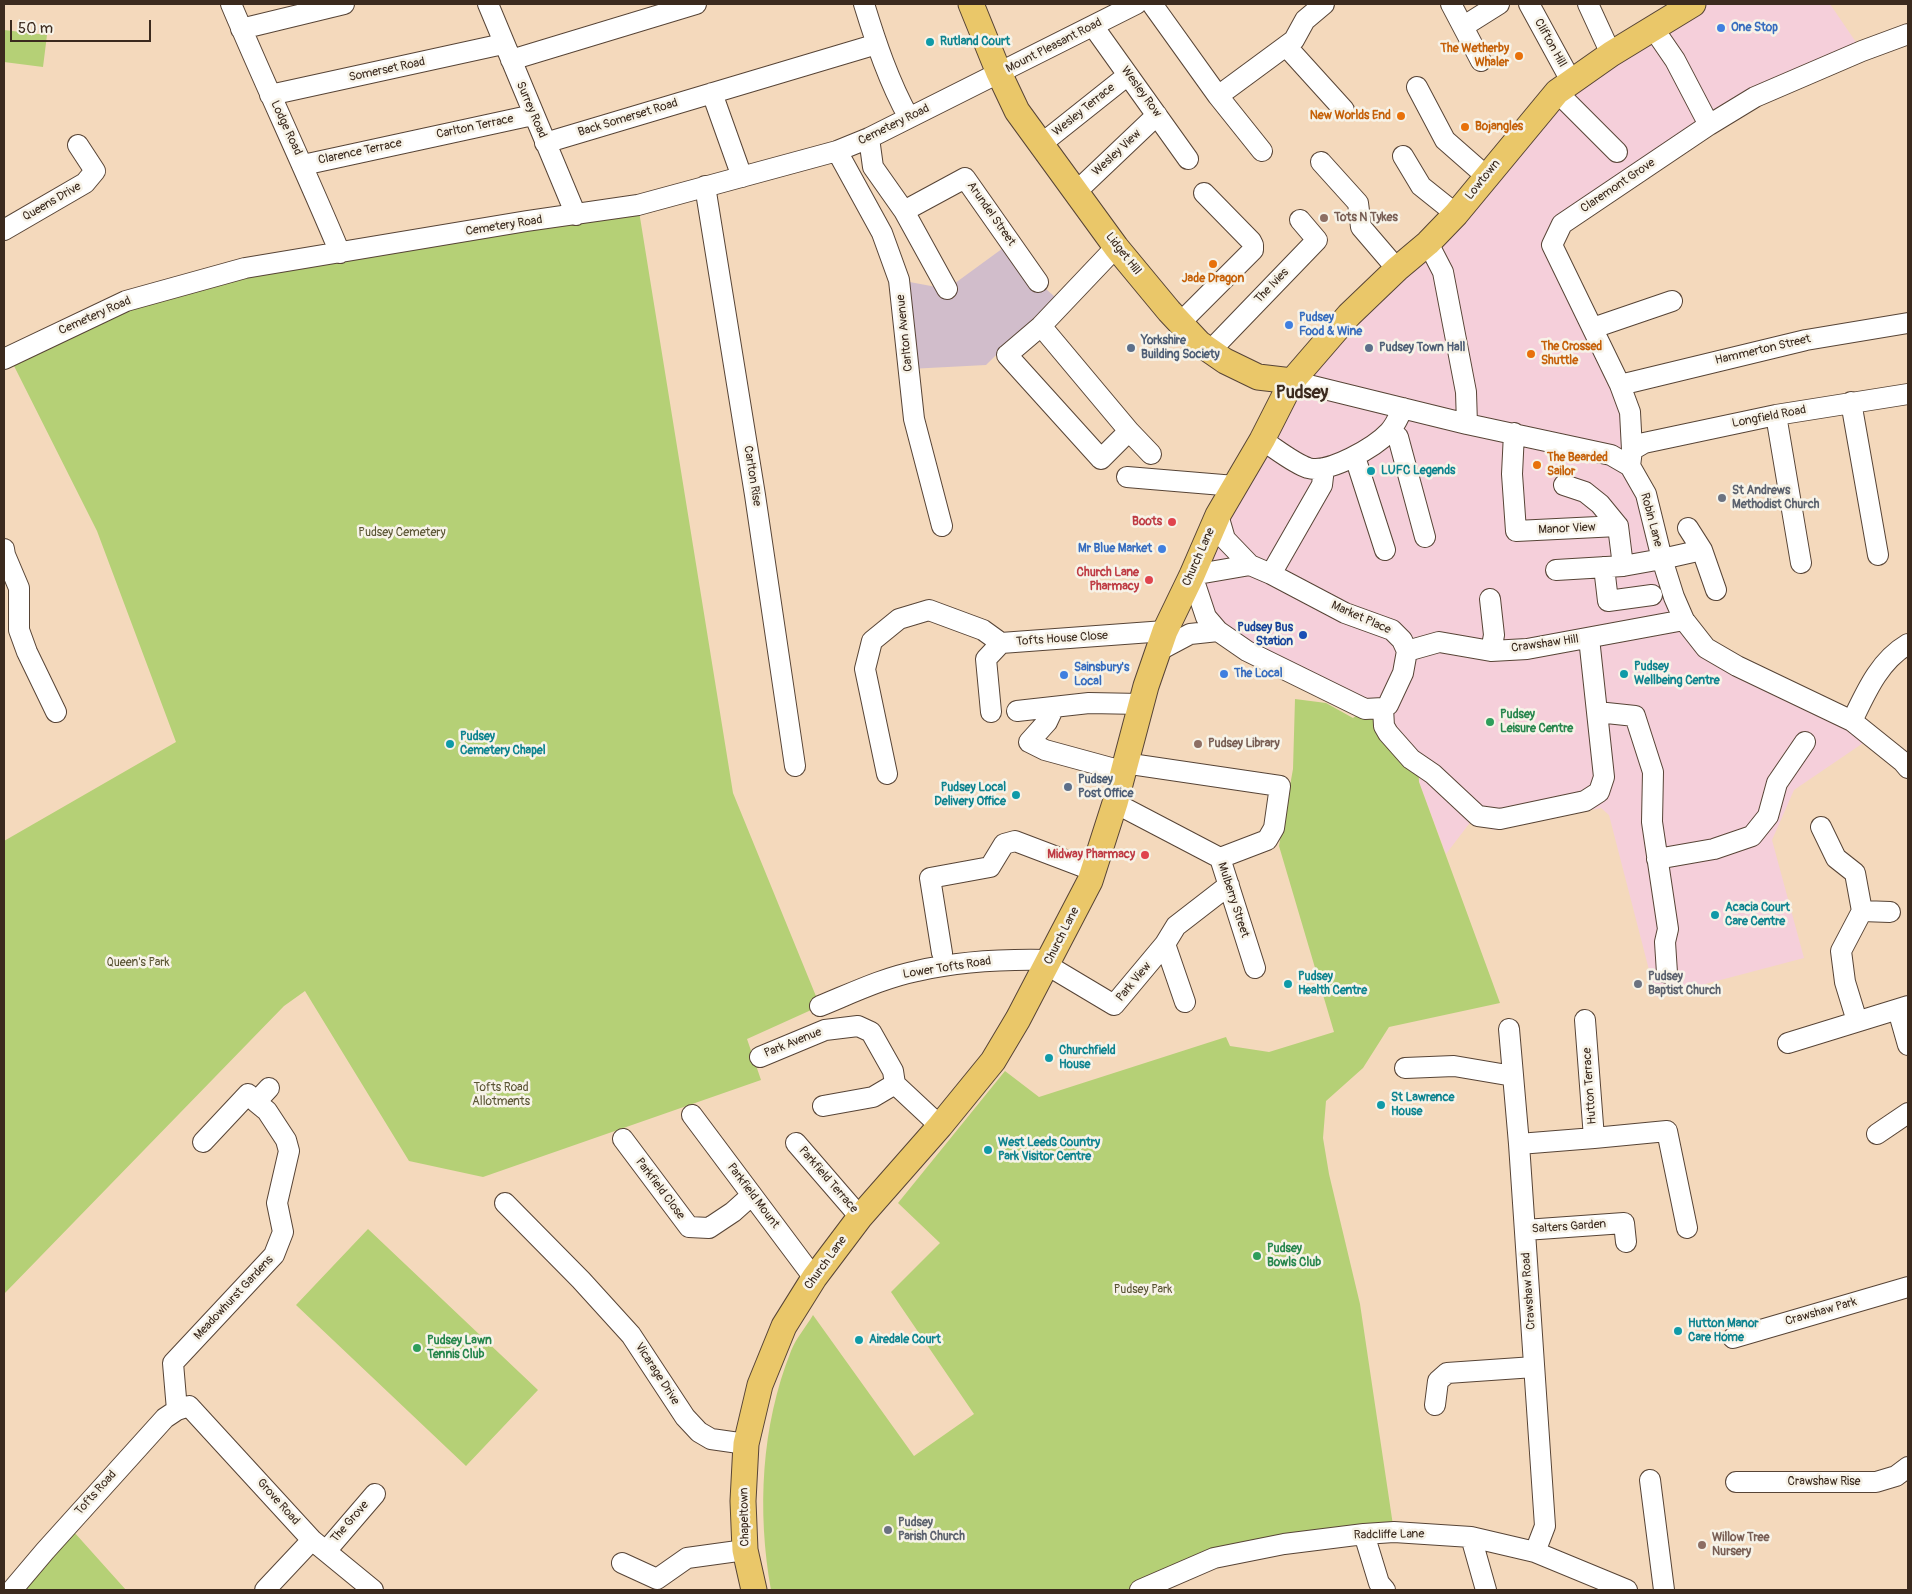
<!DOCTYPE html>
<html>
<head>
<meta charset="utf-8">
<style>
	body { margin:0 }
	#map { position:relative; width:1912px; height:1594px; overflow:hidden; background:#f4d9bc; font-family:Pangolin,sans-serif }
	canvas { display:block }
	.frame { position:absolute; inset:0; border:5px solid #3b2a1e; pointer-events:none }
	.scale { position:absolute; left:10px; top:20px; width:141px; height:22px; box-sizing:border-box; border:2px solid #3b2a1e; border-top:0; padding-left:6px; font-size:15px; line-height:18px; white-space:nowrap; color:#3b2a1e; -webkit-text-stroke:4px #f7f3e8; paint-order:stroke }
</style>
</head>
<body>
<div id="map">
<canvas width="1912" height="1594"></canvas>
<div class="frame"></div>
<div class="scale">50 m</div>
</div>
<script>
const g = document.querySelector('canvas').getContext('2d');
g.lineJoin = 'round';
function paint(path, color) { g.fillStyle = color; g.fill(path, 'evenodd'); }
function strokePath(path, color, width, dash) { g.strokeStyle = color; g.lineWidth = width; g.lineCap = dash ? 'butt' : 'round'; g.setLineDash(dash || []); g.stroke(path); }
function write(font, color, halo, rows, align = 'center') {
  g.font = font + ' Pangolin,sans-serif'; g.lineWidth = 5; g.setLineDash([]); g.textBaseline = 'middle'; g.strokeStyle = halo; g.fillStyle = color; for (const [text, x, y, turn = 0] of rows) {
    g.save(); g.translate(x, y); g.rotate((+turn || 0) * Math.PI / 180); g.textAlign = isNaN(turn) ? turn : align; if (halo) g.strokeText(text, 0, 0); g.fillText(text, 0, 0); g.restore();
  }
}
const built = new Path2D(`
	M1693 4H1830L1862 51 1755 97 1562 224 1552 245 1620 385 1632 450 1662 559 1706 648 1872 737 1794 790 1772 840 1804 958 1656 997 1609 815 1601 808 1493 830 1472 820 1446 854 1419 782 1418 764 1388 733 1247 651 1197 594 1218 515 1292 381 1557 92Z`);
const industrial = new Path2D(`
	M1010 243 1038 282 1055 297 986 365 909 369 899 280 947 289Z`);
const green = new Path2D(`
	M4 30 47 35 43 67 4 62Z
	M638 205 733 793 820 1006 747 1039 761 1080 483 1177 409 1161 305 991 284 1006 4 1294V841L176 742 97 531 9 356 126 301 245 268Z
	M1295 699 1326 703 1353 718 1365 709 1418 764 1419 782 1500 1003 1389 1027 1363 1068 1326 1101 1323 1138 1329 1174 1360 1304 1394 1532 1284 1544 1140 1590H771C757 1511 761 1426 791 1351 796 1338 806 1327 813 1315L914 1456 974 1414 891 1292 940 1243 898 1203 1005 1071 1039 1097 1226 1037 1230 1046 1269 1052 1334 1032 1279 846 1293 769Z
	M368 1229 538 1390 466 1466 296 1305Z
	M74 1532 126 1590H24Z`);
const minor = new Path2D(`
	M231 4C266 87 305 169 340 253
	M488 4 576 215
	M864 4C876 43 889 82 909 118
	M1152 4 1218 96 1262 151
	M1451 4 1481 61
	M1529 4 1571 81
	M1588 4 1611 54
	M1093 26 1188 159
	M1464 26 1499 4
	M1653 28 1675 60 1709 125
	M241 29 344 4
	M1286 46 1344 110
	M511 60 696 4
	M1417 87 1445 140 1486 176
	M1557 92 1617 152
	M712 93 742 177
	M270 95 503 44
	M1218 96 1294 40 1305 20 1324 4
	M869 138 873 167 904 211 947 289
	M545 143 877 44
	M1040 145 1128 75
	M837 151 882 233 899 280 914 419 942 526
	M1403 156 1421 186 1456 214
	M1321 162 1358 203 1361 227 1397 269
	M303 165 533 115
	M705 186 755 495 795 766
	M1077 191 1157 115
	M904 211 965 178 1038 282
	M4 230 85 183 95 171 78 145
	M1428 243 1443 272 1466 392 1467 424
	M1180 323 1253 250V245L1251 241 1204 193
	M1041 326 1129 431 1101 459 1007 355 1041 326 1116 247
	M1593 328 1672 301
	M1210 351 1317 240 1300 220
	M4 359 126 301 245 268 527 221 638 205 837 151 869 138 1136 4
	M1292 381 1467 424 1611 455 1630 466 1646 494 1662 559 1674 597 1684 620 1706 648 1737 666 1852 721 1903 762 1908 768
	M1620 385 1806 340 1908 323
	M1851 402 1878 555
	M1776 415 1801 563
	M1129 431 1151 454
	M1390 431 1398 437 1425 537
	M1514 433 1512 474 1516 531 1618 526
	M1262 440C1275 448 1293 463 1308 468 1329 474 1375 447 1389 432 1395 426 1399 416 1403 408
	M1632 450 1644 443 1776 415 1908 394
	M1355 457 1385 550
	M1630 466 1632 450 1630 412 1620 385 1552 245 1562 224 1709 125 1755 97 1862 51 1908 34
	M1127 477 1235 486
	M1564 485 1585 492 1600 504 1618 526 1623 566
	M1218 515 1225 539 1250 565 1271 574 1345 613 1392 630 1402 640 1407 651 1403 673 1388 705 1383 708 1365 709 1247 651 1218 631 1206 617 1192 575 1250 565
	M1688 528 1702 550 1716 590
	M4 549 5 555 19 588V630L27 652 56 712
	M1604 567 1608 601 1652 595
	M1556 570 1623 566 1662 559 1702 550
	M1271 574 1322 485 1324 468
	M1490 599 1494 635 1491 651
	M1158 651 1190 634 1218 631
	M1407 651 1439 642 1491 651 1527 649 1684 620
	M1054 707 1047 722 1029 742 1045 750 1122 771
	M1383 708 1384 726 1388 733 1411 759 1433 774 1478 816 1500 819 1585 801 1599 792 1604 777 1589 638
	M1017 711 1089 703 1141 704
	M991 712 986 659 1001 643
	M1597 712 1635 716 1653 772 1652 822 1668 929 1665 942 1667 973
	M1852 721C1866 692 1879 661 1908 644
	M1124 763 1280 786 1274 828 1267 840 1220 858
	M887 774 865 669 872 641 899 619 929 610 983 630 1001 643 1165 631
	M1115 803 1220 858 1255 968
	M1821 827 1836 858 1855 873 1862 911 1841 951 1845 982 1857 1021
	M1657 859 1714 849 1752 836 1768 816 1777 783 1805 742
	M1862 911 1890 912
	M1165 944 1185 1002
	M942 953 930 878 990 867 1004 844 1015 841 1094 871
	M1047 965 1114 1005 1165 944 1176 926 1229 885
	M820 1006C852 993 883 978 917 971 960 961 1005 959 1049 960
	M1898 1010 1908 1045
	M1509 1029 1519 1144 1545 1526 1535 1552
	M1788 1043 1908 1006
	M760 1057 825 1030 858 1026 871 1032 893 1071 895 1084
	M1405 1068 1454 1066 1513 1076
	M895 1084 940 1126
	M823 1106 873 1097 895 1084
	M692 1115 814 1278
	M1877 1134 1908 1113
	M1594 1138 1667 1131 1687 1228
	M623 1139 689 1227 709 1228 733 1212 752 1195
	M203 1142 248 1094 256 1102
	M796 1143 860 1217
	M1519 1144 1594 1138 1585 1020
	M505 1203 581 1280 631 1335 685 1417 699 1432 711 1439 746 1444
	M1525 1230 1624 1223 1626 1242
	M1733 1338 1908 1287
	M1435 1405 1438 1381 1447 1373 1534 1367
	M177 1410 173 1363 274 1255 283 1232 277 1203 289 1151 286 1140 267 1111 256 1102 269 1088
	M1650 1480 1664 1590
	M1736 1482H1876L1896 1476 1908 1467
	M1364 1534 1379 1583 1385 1590
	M1471 1537 1486 1590
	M326 1551 375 1494
	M622 1563 657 1579 687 1558 745 1550
	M12 1590 45 1551 165 1418 177 1410 189 1406 312 1540 373 1590
	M265 1590 312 1540
	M1140 1590 1214 1558 1284 1544 1364 1534 1394 1532 1471 1537 1535 1552 1627 1590`);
const major = new Path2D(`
	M971 4 999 73 1017 111 1116 247 1169 311 1199 343 1225 361 1258 377 1292 381
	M754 1590 745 1550 743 1501 746 1444 760 1385 784 1326 814 1278 860 1217 940 1126 993 1061 1018 1019 1090 881 1115 803 1146 686 1165 631 1192 575 1218 515 1262 440 1292 381 1349 315 1397 269 1428 243 1456 214 1557 92 1611 54 1693 4`);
const markers = [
	[1721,28,5,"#3f7fe0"],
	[930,42,5,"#0f9aa8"],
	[1519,56,5,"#e8710a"],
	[1401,116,5,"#e8710a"],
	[1465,127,5,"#e8710a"],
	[1324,218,5,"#8d6e63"],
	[1213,264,5,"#e8710a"],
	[1289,325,5,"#3f7fe0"],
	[1131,348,5,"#5c6f8a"],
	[1369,348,5,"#5c6f8a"],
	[1531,354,5,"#e8710a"],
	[1537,465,5,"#e8710a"],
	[1371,471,5,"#0f9aa8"],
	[1722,498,5,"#6b7280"],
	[1172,522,5,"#e0444e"],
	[1162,549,5,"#3f7fe0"],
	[1149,580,5,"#e0444e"],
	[1303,635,5,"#1a4fb4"],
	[1224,674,5,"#3f7fe0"],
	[1624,674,5,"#0f9aa8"],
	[1064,675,5,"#3f7fe0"],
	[1490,722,5,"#2e9e5b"],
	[450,744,5,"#0f9aa8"],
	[1198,744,5,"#8d6e63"],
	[1068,787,5,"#5c6f8a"],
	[1016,795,5,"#0f9aa8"],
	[1145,855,5,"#e0444e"],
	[1715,915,5,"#0f9aa8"],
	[1288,984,5,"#0f9aa8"],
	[1638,984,5,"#6b7280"],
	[1049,1058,5,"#0f9aa8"],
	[1381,1105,5,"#0f9aa8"],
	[988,1150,5,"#0f9aa8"],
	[1257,1256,5,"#2e9e5b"],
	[1678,1331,5,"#0f9aa8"],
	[859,1340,5,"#0f9aa8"],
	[417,1348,5,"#2e9e5b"],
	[888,1530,5,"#6b7280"],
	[1702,1545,5,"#8d6e63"]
];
const shopNames = [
	["One Stop",1731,28],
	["Pudsey",1299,318],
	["Food & Wine",1299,332],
	["Mr Blue Market",1152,549,"right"],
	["Sainsbury's",1074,668],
	["Local",1074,682],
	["The Local",1234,674]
];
const cultureNames = [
	["Rutland Court",940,42],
	["LUFC Legends",1381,471],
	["Pudsey",1634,667],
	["Wellbeing Centre",1634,681],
	["Pudsey",460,737],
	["Cemetery Chapel",460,751],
	["Pudsey Local",1006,788,"right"],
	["Delivery Office",1006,802,"right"],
	["Acacia Court",1725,908],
	["Care Centre",1725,922],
	["Pudsey",1298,977],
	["Health Centre",1298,991],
	["Churchfield",1059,1051],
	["House",1059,1065],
	["St Lawrence",1391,1098],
	["House",1391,1112],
	["West Leeds Country",998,1143],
	["Park Visitor Centre",998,1157],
	["Hutton Manor",1688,1324],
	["Care Home",1688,1338],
	["Airedale Court",869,1340]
];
const streetNames = [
	["Clifton Hill",1550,43,61],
	["Mount Pleasant Road",1054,46,-27],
	["Somerset Road",387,70,-12],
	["Wesley Row",1141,92,54],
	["Surrey Road",531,110,67],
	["Wesley Terrace",1084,110,-39],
	["Back Somerset Road",628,118,-17],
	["Cemetery Road",894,125,-26],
	["Carlton Terrace",475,127,-12],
	["Lodge Road",286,128,65],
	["Clarence Terrace",360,152,-12],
	["Wesley View",1117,153,-43],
	["Lowtown",1483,180,-51],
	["Claremont Grove",1618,186,-34],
	["Queens Drive",52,202,-30],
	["Arundel Street",991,214,55],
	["Cemetery Road",504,226,-9],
	["Lidget Hill",1123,254,52],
	["The Ivies",1272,286,-46],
	["Cemetery Road",95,316,-24],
	["Carlton Avenue",905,333,-96],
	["Hammerton Street",1763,350,-13],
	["Longfield Road",1769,417,-11],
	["Carlton Rise",752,476,81],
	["Robin Lane",1651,520,75],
	["Manor View",1567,529,-3],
	["Church Lane",1199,557,-66],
	["Market Place",1361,618,24],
	["Tofts House Close",1062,639,-4],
	["Crawshaw Hill",1545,644,-8],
	["Mulberry Street",1233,900,72],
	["Church Lane",1062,936,-63],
	["Lower Tofts Road",947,968,-9],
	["Park View",1134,982,-50],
	["Park Avenue",793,1043,-22],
	["Hutton Terrace",1590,1086,-94],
	["Parkfield Terrace",828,1180,49],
	["Parkfield Close",660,1189,53],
	["Parkfield Mount",753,1196,53],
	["Salters Garden",1569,1227,-4],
	["Church Lane",826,1263,-54],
	["Crawshaw Road",1529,1291,-94],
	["Meadowhurst Gardens",234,1298,-47],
	["Crawshaw Park",1821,1312,-16],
	["Vicarage Drive",657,1374,57],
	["Crawshaw Rise",1824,1482],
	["Tofts Road",96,1493,-48],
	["Grove Road",278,1502,48],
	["Chapeltown",745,1517,-91],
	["The Grove",350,1522,-49],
	["Radcliffe Lane",1389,1535,-1]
];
const foodNames = [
	["The Wetherby",1509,49,"right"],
	["Whaler",1509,63,"right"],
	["New Worlds End",1391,116,"right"],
	["Bojangles",1475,127],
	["Jade Dragon",1213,279,"center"],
	["The Crossed",1541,347],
	["Shuttle",1541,361],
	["The Bearded",1547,458],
	["Sailor",1547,472]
];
const educationNames = [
	["Tots N Tykes",1334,218],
	["Pudsey Library",1208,744],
	["Willow Tree",1712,1538],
	["Nursery",1712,1552]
];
const serviceNames = [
	["Yorkshire",1141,341],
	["Building Society",1141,355],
	["Pudsey Town Hall",1379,348],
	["Pudsey",1078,780],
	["Post Office",1078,794]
];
const worshipNames = [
	["St Andrews",1732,491],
	["Methodist Church",1732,505],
	["Pudsey",1648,977],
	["Baptist Church",1648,991],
	["Pudsey",898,1523],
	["Parish Church",898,1537]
];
const healthNames = [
	["Boots",1162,522],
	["Church Lane",1139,573],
	["Pharmacy",1139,587],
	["Midway Pharmacy",1135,855]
];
const parkNames = [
	["Pudsey Cemetery",402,533],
	["Queen's Park",138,963],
	["Tofts Road",501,1088],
	["Allotments",501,1102],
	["Pudsey Park",1143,1290]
];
const transitNames = [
	["Pudsey Bus",1293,628],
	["Station",1293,642]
];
const leisureNames = [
	["Pudsey",1500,715],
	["Leisure Centre",1500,729],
	["Pudsey",1267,1249],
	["Bowls Club",1267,1263],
	["Pudsey Lawn",427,1341],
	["Tennis Club",427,1355]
];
const districtNames = [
	["Pudsey",1302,393]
];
paint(built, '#f5cfda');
paint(industrial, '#d1bdcb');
paint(green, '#b5d076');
strokePath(minor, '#574436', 22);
strokePath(major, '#574436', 27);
strokePath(minor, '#fff', 20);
strokePath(major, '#eac769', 25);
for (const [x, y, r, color] of markers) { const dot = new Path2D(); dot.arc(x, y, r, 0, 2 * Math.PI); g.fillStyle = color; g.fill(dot); strokePath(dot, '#f7f3e8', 2); }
write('bold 12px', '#366cbe', '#f7f3e8', shopNames, 'left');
write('bold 12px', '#0d838f', '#f7f3e8', cultureNames, 'left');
write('12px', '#3b2a1e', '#f7f3e8', streetNames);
write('bold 12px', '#c56008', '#f7f3e8', foodNames, 'left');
write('bold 12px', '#785e54', '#f7f3e8', educationNames, 'left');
write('bold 12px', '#4e5e75', '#f7f3e8', serviceNames, 'left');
write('bold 12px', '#5b616d', '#f7f3e8', worshipNames, 'left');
write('bold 12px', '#be3a42', '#f7f3e8', healthNames, 'right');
write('12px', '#5a5434', '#f7f3e8', parkNames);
write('bold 12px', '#164399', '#f7f3e8', transitNames, 'right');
write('bold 12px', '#27864d', '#f7f3e8', leisureNames, 'left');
write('bold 18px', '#3b2a1e', '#f7f3e8', districtNames);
</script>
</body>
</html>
